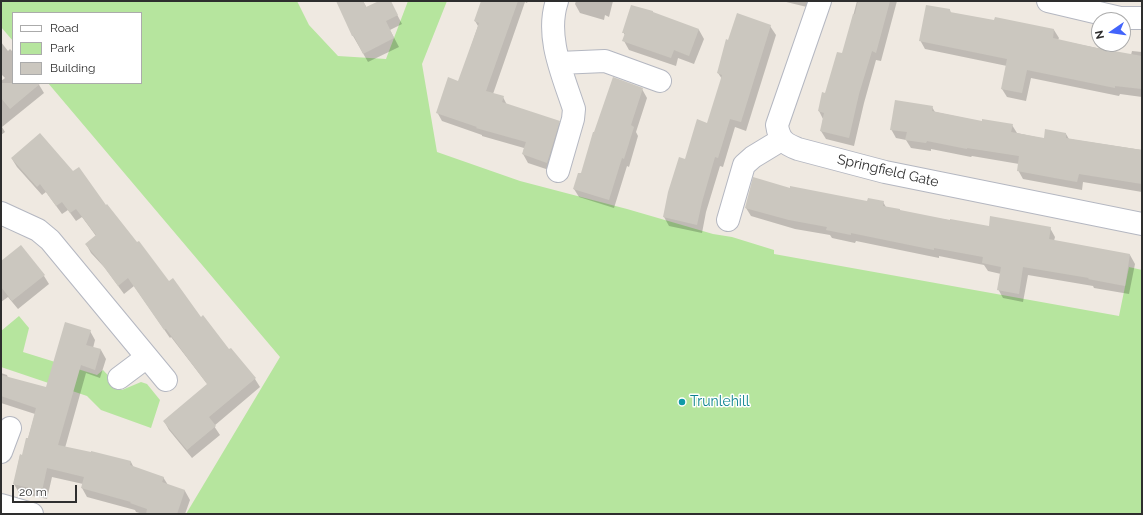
<!DOCTYPE html>
<html>
<head>
<meta charset="utf-8">
<style>
	body { margin:0 }
	#map { position:relative; width:1143px; height:515px; overflow:hidden; background:#efe9e1; font-family:Raleway,sans-serif }
	canvas { display:block }
	.frame { position:absolute; inset:0; border:2px solid #2e2e2e; pointer-events:none }
	.legend { position:absolute; left:12px; top:12px; width:130px; height:72px; box-sizing:border-box; background:#fff; border:1px solid #ababab; margin:0; padding:5px 7px; list-style:none; font-size:12px; color:#2e2e2e }
	.legend li { display:flex; align-items:center; gap:8px; height:20px }
	.legend b { width:20px; border:1px solid #ababab }
	.north { position:absolute; left:1091px; top:12px; width:40px; height:40px; box-sizing:border-box; background:#fff; border:1px solid #ababab; border-radius:50%; rotate:257deg; font-size:11px; font-weight:700; line-height:16px; text-align:center; color:#2e2e2e }
	.north::after { content:''; display:block; margin:auto; width:14px; height:18px; background:#4264fb; clip-path:polygon(50% 0,100% 100%,50% 72%,0 100%) }
	.scale { position:absolute; left:12px; top:485px; width:65px; height:18px; box-sizing:border-box; border:2px solid #2e2e2e; border-top:0; padding-left:5px; font-size:12px; line-height:14px; white-space:nowrap; color:#2e2e2e; -webkit-text-stroke:3px #fff; paint-order:stroke }
</style>
</head>
<body>
<div id="map">
<canvas width="1143" height="515"></canvas>
<div class="frame"></div>
<ul class="legend">
<li><b style="height:5px;background:#fff"></b>Road</li>
<li><b style="height:11px;background:#b6e59e"></b>Park</li>
<li><b style="height:11px;background:#cbc7bf"></b>Building</li>
</ul>
<div class="north">N</div>
<div class="scale">20 m</div>
</div>
<script>
const g = document.querySelector('canvas').getContext('2d');
g.lineJoin = 'round';
function paint(path, color) { g.fillStyle = color; g.fill(path, 'evenodd'); }
function strokePath(path, color, width, dash) { g.strokeStyle = color; g.lineWidth = width; g.lineCap = dash ? 'butt' : 'round'; g.setLineDash(dash || []); g.stroke(path); }
function write(font, color, halo, rows, align = 'center') {
  g.font = font + ' Raleway,sans-serif'; g.lineWidth = 3; g.setLineDash([]); g.textBaseline = 'middle'; g.strokeStyle = halo; g.fillStyle = color; for (const [text, x, y, turn = 0] of rows) {
    g.save(); g.translate(x, y); g.rotate((+turn || 0) * Math.PI / 180); g.textAlign = isNaN(turn) ? turn : align; if (halo) g.strokeText(text, 0, 0); g.fillText(text, 0, 0); g.restore();
  }
}
const green = new Path2D(`
	M1 1H297L309 25 338 56 386 59 408 1H447L422 64 437 152 520 181 627 209 713 234 732 237 774 250V254L1119 316 1129 267 1142 270V514H186L280 357 48 83H141V13H13V41L1 27Z
	M19 316 29 328 23 352 97 375 103 370 122 390 141 382 147 384 160 400 151 428 101 410 87 396 1 367V331Z`);
const shadow = new Path2D(`
	M337 1H363L367 8 381 1H390L402 24 390 30 399 47 368 62 353 36Z
	M483 1H528L527 3 525 2 493 94 503 97 507 105 559 122 564 130 552 171 528 163 523 154 524 148 482 136V135L442 121 437 112 459 82 478 26 475 21Z
	M576 1H613L609 17 605 15 604 20 580 13 575 4Z
	M782 1H809L807 7Z
	M857 1H897L881 61 876 60 864 103 854 146 826 139 821 131 823 119 819 111 823 93 826 94 843 54Z
	M950 10 951 13 995 21 1054 30 1059 38 1058 40 1131 55 1132 51 1142 52V97L1120 94 1119 96 1031 78 1026 101 1007 97 1002 89 1007 66 925 49 920 40Z
	M654 14 699 30 704 39 694 64 678 58 676 66 629 50 624 41 625 35 623 32Z
	M770 26 776 35 746 131 735 127 723 167 720 166 706 212 702 233 669 226 664 217 686 160 708 124 722 79 718 73Z
	M1 42 8 51 10 49 13 52V83H38L44 93 2 127 5 132 1 135V81L5 78 1 74Z
	M642 89 647 98 636 132 638 136 629 167 627 166 614 208 579 197 574 189 581 175Z
	M932 107 935 112 983 122 1012 125 1017 133 1045 139 1066 134 1069 139 1142 150V192L1083 182 1082 190 1023 179 1018 170 1019 164 972 156 971 157 931 149V151L911 148 906 140 896 138 891 129Z
	M12 159 73 172 106 206 169 283 255 379 260 387 214 426 220 435 192 458 169 430 164 421 208 385 171 337 170 338 134 286 124 294 105 268 91 253 86 244 96 236 82 217 76 221 68 210 62 214 46 192 42 195 17 167Z
	M790 189 868 203 883 202 886 207 901 212 989 227 1050 228 1055 237 1054 241 1130 255 1135 264 1129 294 1094 288 1093 286 1028 275 1023 302 1003 298 998 289 1001 274 988 271 984 265 939 256V258L856 241 855 243 832 238 830 235 795 229 751 216 746 208Z
	M21 246 44 276 49 284 18 309 8 297 1 302V262Z
	M90 331 95 340 93 348 101 350 106 359 100 378 86 373 65 448 131 462 134 468 163 477 168 485 185 491 190 500 185 514H143L136 512 135 510 87 497 82 488 83 484 52 477 47 499 19 493 14 484 20 455 23 456 35 414 1 403V373L7 375 8 378 46 389Z`);
const building = new Path2D(`
	M336 1H363L366 7 379 1H391L398 15 386 21 394 38 363 54 354 36H352Z
	M481 1H518L486 91 504 96 502 102 560 121 547 163 522 154 526 142 476 128 477 127 436 113 448 77 458 81 479 23 474 21Z
	M858 1H890L876 53 872 51 859 94 849 138 820 131 824 113 818 111 822 92 825 93 837 52 842 53 853 14H855Z
	M631 5 653 11V12L699 29 689 56 674 50 671 58 622 41 625 33H622Z
	M926 5 950 9V12L994 20 995 17 1054 29 1053 38 1097 48 1142 56V89L1115 86V88L1027 70 1022 93 1001 89 1007 59 919 41Z
	M737 13 771 25 741 122 730 119 718 158 715 157 702 202 697 225 663 217 668 192 679 157 685 159 697 119 707 123 722 75 717 73 726 39 728 40Z
	M613 77 643 88 631 125 634 127 624 159 622 158 609 200 573 189 578 173H581L593 132H594Z
	M1 83H41L10 109 1 98Z
	M895 100 933 106 932 111 982 121V119L1013 124 1011 132 1044 138 1045 129 1066 133V138L1142 150V184L1079 174 1077 182 1060 179 1017 171 1019 156 967 148V149L927 141 926 143 905 140 907 132 890 130Z
	M40 133 73 171 79 167 106 205 107 204 137 242 139 241 169 281 173 278 201 317 203 315 229 349 231 348 256 378 209 417 216 426 187 450 163 421 207 384 166 329 164 330 128 278 118 286 98 259 85 244 96 235 76 209 70 213 62 202 56 206 40 184 37 187 11 158Z
	M753 177 790 188V186L867 201 868 198 884 201 883 206 900 209V210L950 220V219L989 226 990 216 1051 227 1049 239 1130 254 1125 286 1088 279 1089 278 1023 267 1019 294 997 290 1001 267 982 263 983 257 934 248V250L851 233V235L826 230 827 227 789 220 745 208Z
	M21 245 45 275 12 301 1 287V261Z
	M65 322 91 330 86 345 101 349 95 370 81 365 58 445 91 452V451L131 461 130 465 164 477 162 482 185 490 177 514H146L147 509 130 503 131 502 81 488 84 477 47 468 42 491 13 484 20 454 22 455 26 438H28L36 408 1 396V375L46 387Z`);
const minor = new Path2D(`
	M557 1C545 37 563 75 574 109L573 119 558 171
	M820 1 777 125C779 140 785 144 798 149L885 172 1142 224
	M1048 1 1120 18H1142
	M559 63 605 61 660 81
	M1 213 38 230 50 240 166 380
	M728 220 744 165 753 157 781 140
	M119 378 147 357
	M1 452 10 428
	M1 505 32 514`);
const markers = [
	[682,402,4,"#0f9aa8"]
];
const streetNames = [
	["Springfield Gate",888,171,13]
];
const cultureNames = [
	["Trunlehill",690,402]
];
paint(green, '#b6e59e');
paint(shadow, '#0003');
paint(building, '#cbc7bf');
strokePath(minor, '#b4b7c1', 24);
strokePath(minor, '#fff', 22);
for (const [x, y, r, color] of markers) { const dot = new Path2D(); dot.arc(x, y, r, 0, 2 * Math.PI); g.fillStyle = color; g.fill(dot); strokePath(dot, '#fff', 1.5); }
write('14px', '#2e2e2e', '#fff', streetNames);
write('14px', '#0d838f', '#fff', cultureNames, 'left');
</script>
</body>
</html>
